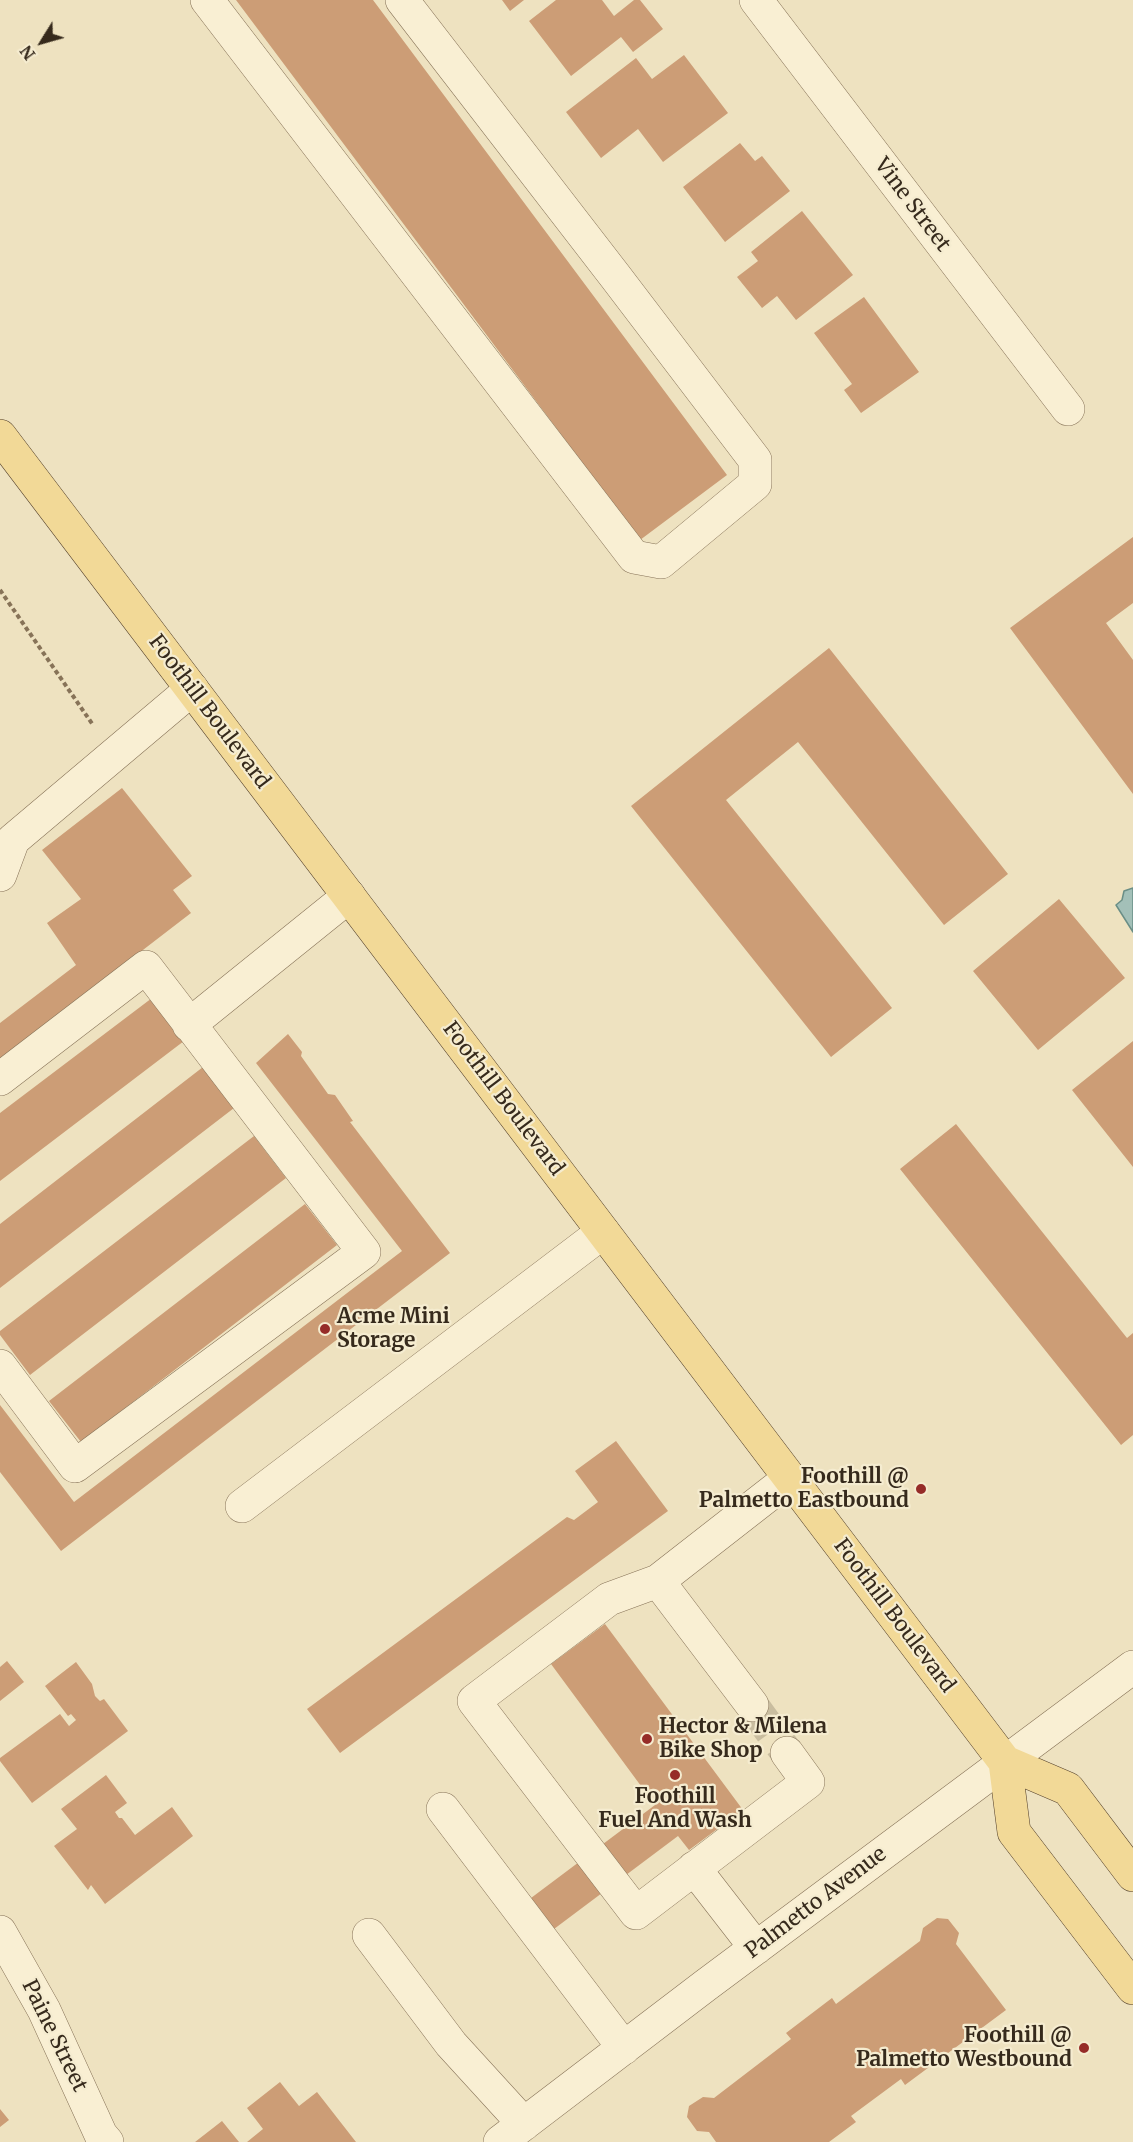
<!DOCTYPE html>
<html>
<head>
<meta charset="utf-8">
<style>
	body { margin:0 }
	#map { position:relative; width:1133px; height:2142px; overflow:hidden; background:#eee2c0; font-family:Merriweather,serif }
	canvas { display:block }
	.north { position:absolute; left:12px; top:12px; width:60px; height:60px; -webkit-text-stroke:4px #f5ecd0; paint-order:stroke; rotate:233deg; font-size:16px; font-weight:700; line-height:24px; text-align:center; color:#362a1c }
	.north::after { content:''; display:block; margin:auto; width:21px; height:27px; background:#362a1c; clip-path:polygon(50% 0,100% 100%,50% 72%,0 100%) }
</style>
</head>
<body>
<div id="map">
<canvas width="1133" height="2142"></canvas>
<div class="north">N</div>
</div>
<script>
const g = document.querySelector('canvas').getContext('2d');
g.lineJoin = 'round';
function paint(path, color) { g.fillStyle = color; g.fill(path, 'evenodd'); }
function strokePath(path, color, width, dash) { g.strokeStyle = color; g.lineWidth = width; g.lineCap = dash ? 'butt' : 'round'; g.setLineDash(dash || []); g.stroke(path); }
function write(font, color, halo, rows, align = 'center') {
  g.font = font + ' Merriweather,serif'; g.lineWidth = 4.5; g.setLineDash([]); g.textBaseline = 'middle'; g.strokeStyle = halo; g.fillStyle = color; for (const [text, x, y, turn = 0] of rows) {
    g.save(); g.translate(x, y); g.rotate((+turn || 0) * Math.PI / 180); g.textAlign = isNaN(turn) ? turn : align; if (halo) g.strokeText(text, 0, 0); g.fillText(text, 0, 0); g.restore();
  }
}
const water = new Path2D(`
	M1133 888V932L1116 905 1122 900 1124 891Z`);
const building = new Path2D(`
	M236 0H373L727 475 640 540Z
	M502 0H524L510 11Z
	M556 0H602L614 16 634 0H640L663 29 633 52 621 37 571 76 529 21Z
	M684 55 728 113 663 162 638 129 601 158 566 112 636 58 652 79Z
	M740 143 755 161 762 156 790 191 725 242 683 187Z
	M802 211 853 275 796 320 777 296 762 308 737 277 758 261 751 252Z
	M864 297 919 372 861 413 844 390 852 384 814 333Z
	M1133 537V603L1106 623 1133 660V794L1010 628Z
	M829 648 1008 874 944 925 798 742 726 800 892 1008 831 1057 631 806Z
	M122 788 192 876 173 890 191 913 0 1060V1023L76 965 47 923 81 899 42 850Z
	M1059 899 1125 978 1038 1050 973 971Z
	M152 998 184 1041 0 1181V1113Z
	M288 1034 302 1052 301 1056 328 1094 335 1095 353 1121 350 1122 450 1253 61 1551 0 1472V1405L74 1502 402 1251 256 1063Z
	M1133 1041V1167L1072 1090Z
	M203 1067 234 1108 0 1288V1224Z
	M956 1124 1127 1338 1133 1333V1435L1121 1445 900 1169Z
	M254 1136 286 1178 30 1375 0 1335V1331Z
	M305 1204 337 1245 81 1442 49 1401Z
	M616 1441 668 1511 340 1753 307 1709 567 1517 574 1520 598 1502 575 1471Z
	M605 1624 743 1810 689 1850 678 1836 550 1932 527 1901 655 1805 551 1664Z
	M7 1661 24 1682 0 1701V1667Z
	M76 1662 92 1684 95 1696 100 1701 104 1699 128 1731 32 1803 0 1761V1758L60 1714 69 1726 76 1720 71 1714 68 1716 45 1686Z
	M106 1775 127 1803 115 1812 119 1818H122L135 1835 172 1807 193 1836 105 1904 91 1885 88 1890 54 1846 77 1829 61 1809Z
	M937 1918 948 1919 959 1933 956 1944 1006 2010 905 2085 901 2079 851 2116 856 2122 829 2142H716L709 2132 697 2131 687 2117 689 2106 703 2097 714 2098 791 2039 786 2033 832 1998 836 2004 920 1941 923 1928Z
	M280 2082 299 2106 317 2092 356 2142H247L263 2129 247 2108Z
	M0 2109 9 2120 0 2127Z
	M222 2121 239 2142H195Z`);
const minorTunnel = new Path2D(`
	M752 1705 787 1753`);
const path = new Path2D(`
	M0 590 93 725`);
const minor = new Path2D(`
	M207 0 634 557 661 562 755 484V460L615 276 402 0
	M756 0 1068 409
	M0 875 13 840 192 689
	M189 1025 349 896
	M0 1079 146 967 364 1252 75 1466 0 1366
	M242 1506 603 1232
	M658 1581 752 1705
	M787 1753 808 1782 636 1913 474 1701 609 1599 658 1581 790 1478
	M443 1809 624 2048
	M694 1868 756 1948
	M0 1932 44 2010 101 2135 107 2142
	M369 1935 451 2044 524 2124
	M500 2142 706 1985 1133 1667`);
const major = new Path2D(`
	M0 436 1005 1762 1014 1832 1133 1988
	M1005 1762 1068 1789 1133 1875`);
const markers = [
	[325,1329,6,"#962c28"],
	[921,1489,6,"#962c28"],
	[647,1739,6,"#962c28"],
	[675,1775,6,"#962c28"],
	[1084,2048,6,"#962c28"]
];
const streetNames = [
	["Vine Street",912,205,53],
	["Foothill Boulevard",209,712,53],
	["Foothill Boulevard",503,1099,53],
	["Foothill Boulevard",894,1616,53],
	["Palmetto Avenue",816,1903,-37],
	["Paine Street",54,2036,64]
];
const poiNames = [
	["Acme Mini",337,1317],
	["Storage",337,1341],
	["Foothill @",909,1477,"right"],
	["Palmetto Eastbound",909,1501,"right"],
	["Hector & Milena",659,1727],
	["Bike Shop",659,1751],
	["Foothill",675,1797,"center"],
	["Fuel And Wash",675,1821,"center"],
	["Foothill @",1072,2036,"right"],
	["Palmetto Westbound",1072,2060,"right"]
];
paint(water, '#a3c0b8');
strokePath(water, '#6a8e86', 1.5);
paint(building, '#cc9d76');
strokePath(minorTunnel, '#c9bd9f', 33, [33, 16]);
strokePath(minor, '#877358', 34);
strokePath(major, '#54412c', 34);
strokePath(path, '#877358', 4, [4.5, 3]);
strokePath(minor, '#f9efd3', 33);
strokePath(major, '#f2d997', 33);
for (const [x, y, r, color] of markers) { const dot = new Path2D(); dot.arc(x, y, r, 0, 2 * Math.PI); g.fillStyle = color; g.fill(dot); strokePath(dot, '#f5ecd0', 2); }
write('21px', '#362a1c', '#f5ecd0', streetNames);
write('bold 21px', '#362a1c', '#f5ecd0', poiNames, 'left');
</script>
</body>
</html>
